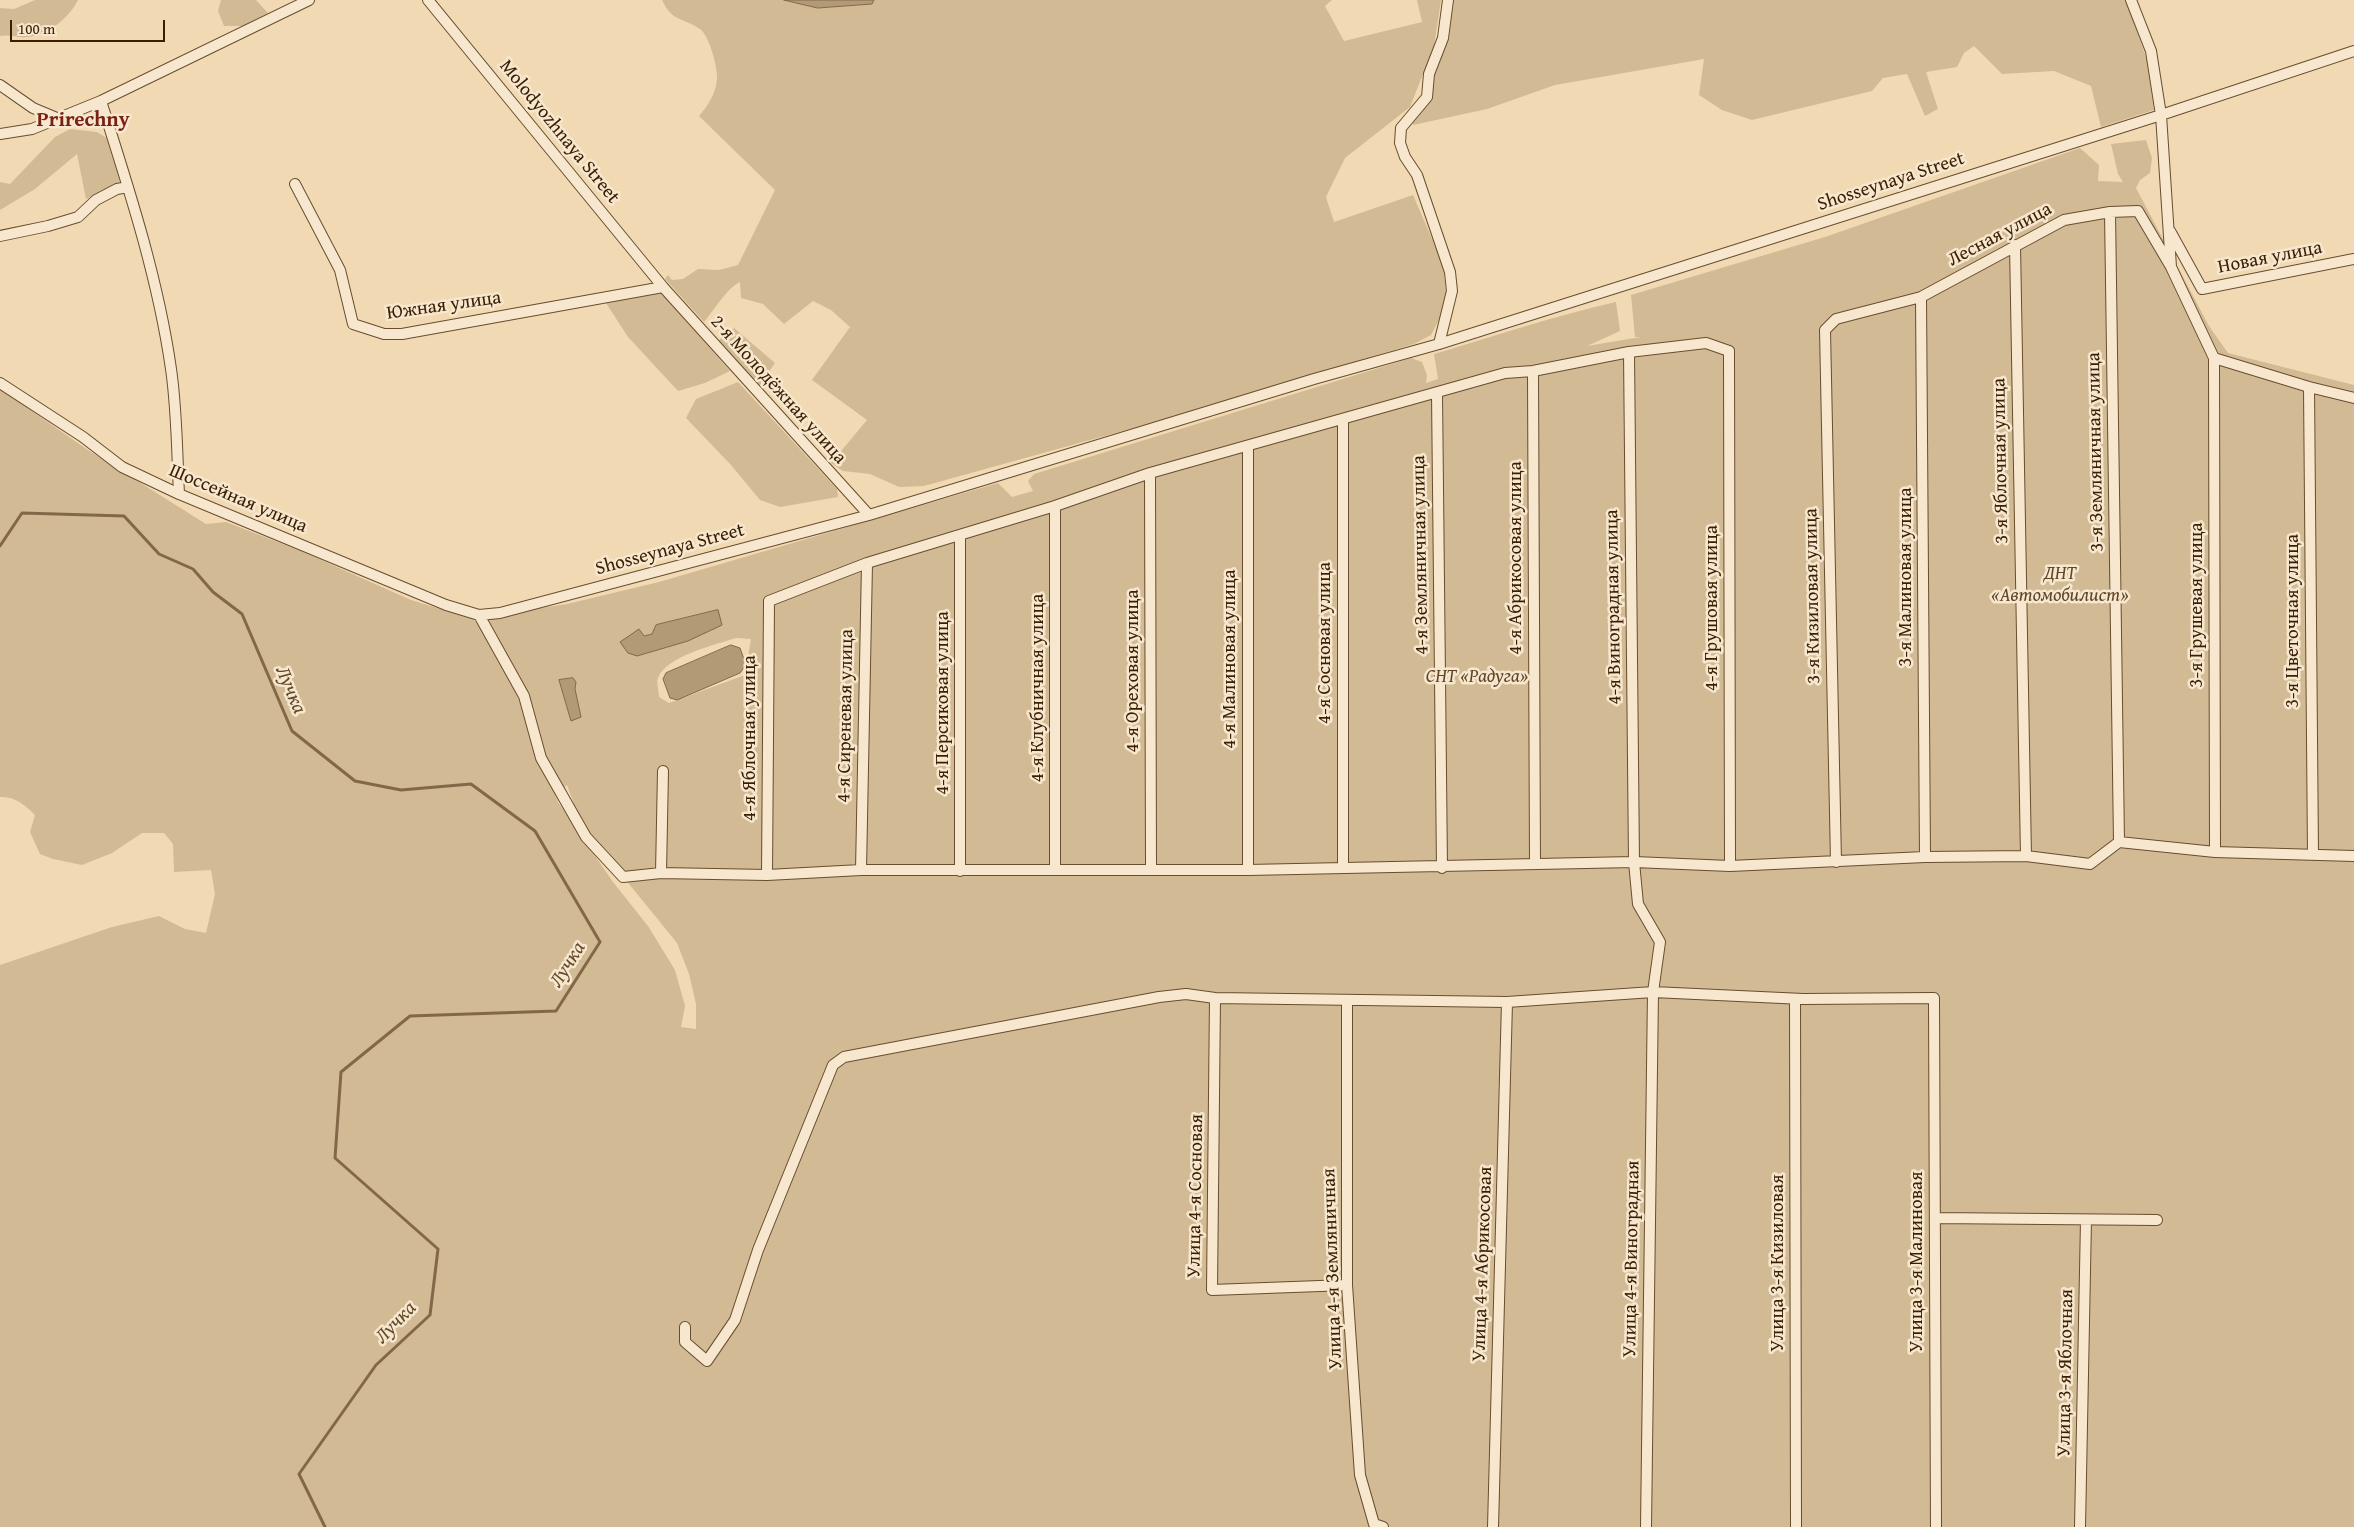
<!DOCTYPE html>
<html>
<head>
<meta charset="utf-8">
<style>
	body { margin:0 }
	#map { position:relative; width:2354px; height:1527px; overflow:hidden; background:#f1dab3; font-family:"Gentium Book Plus",serif }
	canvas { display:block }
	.scale { position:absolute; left:10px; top:20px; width:155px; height:22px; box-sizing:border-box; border:2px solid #3a1e02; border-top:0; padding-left:6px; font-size:15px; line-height:18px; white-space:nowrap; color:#3a1e02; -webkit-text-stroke:4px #f6e7ce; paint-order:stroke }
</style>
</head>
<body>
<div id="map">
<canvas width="2354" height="1527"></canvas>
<div class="scale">100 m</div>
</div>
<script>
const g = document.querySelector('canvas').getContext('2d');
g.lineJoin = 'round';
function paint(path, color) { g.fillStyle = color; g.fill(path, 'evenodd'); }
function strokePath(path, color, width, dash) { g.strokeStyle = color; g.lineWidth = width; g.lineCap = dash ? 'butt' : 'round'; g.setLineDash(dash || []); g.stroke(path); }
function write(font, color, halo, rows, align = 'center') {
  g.font = font + ' "Gentium Book Plus",serif'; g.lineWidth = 5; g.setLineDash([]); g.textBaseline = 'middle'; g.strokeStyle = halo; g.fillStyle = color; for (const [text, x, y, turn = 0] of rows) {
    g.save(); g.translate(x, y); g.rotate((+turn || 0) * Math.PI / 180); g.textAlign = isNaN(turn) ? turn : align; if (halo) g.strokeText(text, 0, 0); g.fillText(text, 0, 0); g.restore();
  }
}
const green = new Path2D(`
	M35 0H78C69 18 49 34 28 37 19 38 9 34 0 36V8L14 9Z
	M221 0H256L268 13 243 26H224L218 11Z
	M662 0H784L818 8 872 4 874 0H1332L1325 6 1344 41 1422 22 1417 0H1441L1434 46 1410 107 1345 158 1326 197 1334 222 1413 195 1443 264 1446 292 1440 318 1431 335 1414 344 1148 424 924 486 899 487 870 474 843 471 831 463 867 420 812 380 850 327 831 310 813 301 784 324 763 304 741 298 740 282C728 287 714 310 704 322L665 279 668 275 672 280 683 279 698 269 719 270 738 265 775 190 699 116C708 106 716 93 717 79 718 68 709 35 700 29 682 17 672 22 662 0Z
	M1450 0H2126L2147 60 2154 110 2101 127 2091 86 2054 71 2002 74 1974 46 1964 53 1957 67 1926 72 1938 109 1925 116 1907 74 1883 78 1872 91 1752 120 1722 110 1699 95 1704 59 1555 85 1487 109 1413 125V116L1430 97 1435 73 1446 44Z
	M70 129 97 132 110 140 120 183 86 199 77 154 35 189 0 210V182L10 184 55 137Z
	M2146 140 2152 158 2150 173 2140 180 2136 188 2209 326 2228 353 2354 385V1527H0V965L112 927 159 916 185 929 206 933 215 894 211 870 174 872 173 844 164 833H142L112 853 82 865 53 859 40 854 30 832 35 815C25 805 15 796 0 797V389L88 450 206 524 226 522 301 551 411 600 473 619 486 634 509 674 558 802 613 882 648 926 675 970 685 1006 681 1027 696 1029V1004L689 974 677 943 582 826 567 785 563 789 540 748 521 685 487 616 567 604 659 582 998 483 1012 497 1033 491 1028 481 1034 474 1411 358 1422 362 1427 375 1426 383 1438 379 1434 354C1495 336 1554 316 1616 302L1620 331 1587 346 1641 337H1635L1631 295 1825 237 2080 148 2099 165 2098 181 2123 182 2118 174 2111 144ZM639 629 644 636 652 634 659 648 637 656ZM736 638 751 639 745 675 669 703 659 697C659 691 656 683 658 678 666 656 715 645 736 638ZM559 680 576 682 571 721Z
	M661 292 730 371 705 383 678 391 628 337 606 303Z
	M734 328 775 363 759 386 718 341Z
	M738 382 837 489 838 497 780 507 760 500 731 465 686 418 696 399Z`);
const water = new Path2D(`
	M784 0H874L872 4 818 8Z
	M718 610 722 625 688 641 637 656 628 653 620 642 639 629 644 636 652 634 656 625Z
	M731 645 740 648 746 665 740 673 677 700 670 698 663 679 666 673Z
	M573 678 576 682 575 689 581 717 571 721 559 680Z`);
const stream = new Path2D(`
	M0 546 22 513 124 516 159 554 193 569 213 592 242 614 292 731 355 781 401 790 471 784 535 831 600 942 556 1011 410 1016 341 1072 335 1158 438 1249 430 1315 376 1365 299 1474 325 1527`);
const street = new Path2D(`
	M428 0 663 287 869 515
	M2131 0 2151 51 2161 115 2171 267 2214 358 2215 852
	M0 85 33 108 57 118
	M101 101C129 189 158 278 171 369 177 410 177 453 179 494
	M0 134 32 129 101 101 309 0
	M295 184 340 270 353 324 384 334H402L663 287
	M2110 212 2119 842
	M2170 231 2202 289 2354 259
	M0 236 48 226 78 217 96 200 117 189 128 187
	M2015 245 2026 856
	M1921 297 1925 857
	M1439 344 1452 291 1450 272 1417 175 1405 157 1400 143 1401 128 1427 97 1429 74 1443 38 1448 0
	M1629 352 1634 862 1638 904 1660 942 1653 992 1646 1527
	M2214 358 2309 387 2354 398
	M1533 371 1535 864
	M0 383 83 437 122 467 179 494 446 605 479 615 500 613 869 515 1314 379 1439 344 2161 115 2354 51
	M2309 387 2313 855
	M1437 393 1442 868
	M1248 447V870
	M1150 473 1151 869
	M479 615 524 696 541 758 586 837 623 877 661 873 767 875 861 870H1248L1634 862 1730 866 1925 857 2026 856 2090 864 2119 842 2215 852 2354 856
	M1836 862 1825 330 1836 319 1921 297 2064 220 2110 212 2138 211 2171 267
	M1343 867V419
	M861 870 867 563
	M1055 870V506
	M960 871V535
	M661 873 663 771
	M767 875 769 601 867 563 1055 506 1150 473 1505 373 1533 371 1629 352 1706 343 1729 351 1730 866
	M1215 998 1212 1290 1347 1285
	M1795 999 1796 1527
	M1347 1001V1285L1360 1475 1374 1524 1383 1527
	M1935 1218 2157 1220
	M685 1327V1342L707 1361 735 1320 758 1250 833 1065 844 1057 1159 997 1186 994 1215 998 1507 1002 1653 992 1803 999 1934 998 1936 1527
	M1493 1527 1507 1002
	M2080 1527 2086 1220`);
const streetNames = [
	["Molodyozhnaya Street",559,132,51],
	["Shosseynaya Street",1891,182,-18],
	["Лесная улица",2000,235,-28],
	["Новая улица",2270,258,-11],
	["Южная улица",444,306,-8],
	["2-я Молодёжная улица",778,390,48],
	["3-я Земляничная улица",2096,452,-91],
	["3-я Яблочная улица",2001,461,-91],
	["Шоссейная улица",238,499,23],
	["Shosseynaya Street",670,550,-15],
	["4-я Земляничная улица",1421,555,-91],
	["4-я Абрикосовая улица",1516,558,-90],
	["3-я Малиновая улица",1906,577,-90],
	["3-я Кизиловая улица",1813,596,-91],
	["3-я Грушевая улица",2197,605,-90],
	["4-я Виноградная улица",1614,607,-91],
	["4-я Грушовая улица",1712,608,-90],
	["3-я Цветочная улица",2293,621,-90],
	["4-я Сосновая улица",1325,643,-90],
	["4-я Малиновая улица",1230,659,-90],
	["4-я Ореховая улица",1133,671,-90],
	["4-я Клубничная улица",1038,688,-90],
	["4-я Персиковая улица",943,703,-90],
	["4-я Сиреневая улица",846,716,-89],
	["4-я Яблочная улица",750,738,-90],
	["Улица 4-я Сосновая",1196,1196,-89],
	["Улица 4-я Виноградная",1632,1259,-89],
	["Улица 3-я Малиновая",1917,1262,-90],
	["Улица 3-я Кизиловая",1778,1263,-90],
	["Улица 4-я Абрикосовая",1483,1264,-88],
	["Улица 4-я Земляничная",1333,1269,-92],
	["Улица 3-я Яблочная",2066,1373,-89]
];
const parkNames = [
	["ДНТ",2060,574],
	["«Автомобилист»",2060,596],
	["СНТ «Радуга»",1477,677]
];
const waterNames = [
	["Лучка",290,690,67],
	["Лучка",568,965,-58],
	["Лучка",396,1323,-46]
];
const quarterNames = [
	["Prirechny",83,121]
];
paint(green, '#d2ba95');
paint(water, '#b39a77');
strokePath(water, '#836848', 1);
strokePath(stream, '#836848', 3);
strokePath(street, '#684d2e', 12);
strokePath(street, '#f6e7ce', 10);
write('19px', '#3a1e02', '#f6e7ce', streetNames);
write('italic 19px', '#604527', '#f6e7ce', parkNames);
write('italic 20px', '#64492b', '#f6e7ce', waterNames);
write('bold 21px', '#7a1f14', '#f6e7ce', quarterNames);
</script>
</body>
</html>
